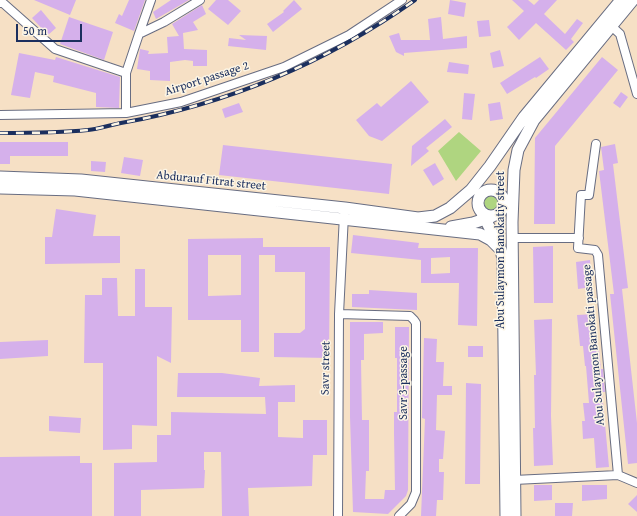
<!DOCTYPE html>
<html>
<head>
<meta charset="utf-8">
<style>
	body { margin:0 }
	#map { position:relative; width:637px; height:516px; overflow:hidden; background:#f6e0c5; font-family:"Gentium Book Plus",serif }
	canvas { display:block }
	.scale { position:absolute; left:16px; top:24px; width:66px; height:18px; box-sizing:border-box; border:2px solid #1b2f5e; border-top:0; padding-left:5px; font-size:12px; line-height:14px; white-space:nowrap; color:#1b2f5e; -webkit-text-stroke:3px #fcf5e5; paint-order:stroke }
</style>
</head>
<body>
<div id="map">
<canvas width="637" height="516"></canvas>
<div class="scale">50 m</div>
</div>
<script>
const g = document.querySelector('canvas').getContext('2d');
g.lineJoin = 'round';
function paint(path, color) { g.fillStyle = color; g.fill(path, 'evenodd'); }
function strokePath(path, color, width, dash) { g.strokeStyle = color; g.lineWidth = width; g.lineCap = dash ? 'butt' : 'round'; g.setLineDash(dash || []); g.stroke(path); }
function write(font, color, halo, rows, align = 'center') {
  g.font = font + ' "Gentium Book Plus",serif'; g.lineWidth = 3; g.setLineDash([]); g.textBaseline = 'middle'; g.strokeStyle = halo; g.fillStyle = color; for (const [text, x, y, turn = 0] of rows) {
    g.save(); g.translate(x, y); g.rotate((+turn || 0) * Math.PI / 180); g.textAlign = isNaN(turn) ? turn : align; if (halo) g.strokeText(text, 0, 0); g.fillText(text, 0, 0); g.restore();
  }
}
const green = new Path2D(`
	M459 132 481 151 456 181 438 151Z
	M484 203a7 7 0 1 1 14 0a7 7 0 1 1-14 0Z`);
const building = new Path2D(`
	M34 0H76L70 15Z
	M129 0H145L134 31 115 23 119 14 122 16Z
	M171 0H189L156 19 153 12Z
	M216 0H228L241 11 228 25 208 9Z
	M294 0 302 9 273 32 267 24 284 12 283 11Z
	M450 0 466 3 464 17 448 14Z
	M512 0H528L534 5 539 0H557L544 14 565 34 577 19 583 23 571 39 574 42 566 50 536 23 519 40 507 27 524 11Z
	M202 5 206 14 193 22 198 30 183 33 184 49 207 50V66H193V61L185 60 170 62V81L150 80V71L137 69 140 49 149 51 148 54 168 53 167 37 179 36 172 24Z
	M41 10 56 28 48 35 32 18Z
	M69 17 113 32 104 60 60 44Z
	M441 17 443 39 467 36V48L404 53V56L396 52 389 36 399 33 401 40H430L428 19Z
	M489 20 491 36 479 37 477 21Z
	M239 35 267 36 266 50 228 46 229 38 246 40Z
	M500 50 504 66 493 68 490 53Z
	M19 53 55 60 56 57 120 77 119 108 96 107V93L53 82 54 76 35 72 30 98 11 95Z
	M540 57 549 69 536 78 535 77 507 94 500 83Z
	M602 57 618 70 555 146V224H534L535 138Z
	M449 62 469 65 468 74 447 72Z
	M411 81 429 102 382 141 369 136 356 120 377 103 381 107Z
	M621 92 628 97 620 108 613 103Z
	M464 93 475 94 472 120 462 119Z
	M500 102 503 119 490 121 488 104Z
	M239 103 243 112 225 118 222 109Z
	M445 119 452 127 426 148 429 151 411 166 412 146Z
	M0 142H68V156H10V164H0Z
	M615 144 618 163 613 164 628 288 622 289 637 423V463L628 464 610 294H614L599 171 604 170 601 147Z
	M223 145 392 164 389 194 219 175Z
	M124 157 143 160 140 176 121 173Z
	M91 161 106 162 105 172 91 171Z
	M435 163 444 179 433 186 423 170Z
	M56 209 96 215 93 236H120V263L45 264V237H52Z
	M353 235 419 243 418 248H478L477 326 458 325 459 283H421V260L351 253ZM450 257V273L431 274V258Z
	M263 238V247H330L329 358 274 357V333H300L305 329V272H275V255H259V352H241V320H188V239ZM208 255H241V295L208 296Z
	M553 246V303H534L533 247Z
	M590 260 592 287 578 289 576 262Z
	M135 269H145V307H172L171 363 157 356V426L132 425V449L103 450V363H84L85 295H102V278H117L118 316H135Z
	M369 290 417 293V310L352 307V294H369Z
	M595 314 598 350H599L601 369H603L605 392H602L609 467 596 468 594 438 583 439 582 421H585L583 403H589L586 366H585L583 346H580L577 315Z
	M552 319 551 416 553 465 534 466 533 428H535L534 375H536L534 320Z
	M350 322H383V333L364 334V360H361L362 420H369V471H366L365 499H384L385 490H395L394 433V412H397V358H395V327H409L408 490 406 496 388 514 353 512 350 417Z
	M424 338 437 339 436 362H444L443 386H452V395H437L436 430 445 431 443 459H439V472H444L443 500H437L436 516H421L425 419 422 418Z
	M48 340V356L0 359V342Z
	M468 346H483V357H468Z
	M178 373H222L260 378 259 386 295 385V402H278V437L303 438V420H327V455H313L312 486 248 488 249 516H222L221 452H204V470H205L204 488 141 490V516H114V463L157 462V435H171V412L266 414 265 397H177Z
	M466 383 481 384 480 484H465Z
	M49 416 81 418 80 433 49 431Z
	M80 456V463H92V516H0V457Z
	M534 485H552V500L534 501Z
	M582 485H607V499L582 501Z
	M637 495V512L628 504Z
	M555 503H573L572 516H555Z`);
const minor = new Path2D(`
	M0 3H3L55 49 126 73
	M608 23 620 34 637 94
	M139 34 151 0
	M126 113V73L139 34 164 22 200 0
	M0 115 126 113 181 102 284 67 349 35 402 0
	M596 144 589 195H581L578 248 595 250 598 255 618 475 637 483
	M512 238H579
	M339 314 410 316 414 320 416 323V492L411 504 399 516
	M514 480 618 475
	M338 516 339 314 344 215`);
const secondary = new Path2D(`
	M0 177 81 180 345 208 418 218 435 216 450 208 471 190 490 166 524 117 621 0
	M0 188 75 190 480 234 491 240 501 250
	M478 203a13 13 0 1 1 26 0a13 13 0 1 1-26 0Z
	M481 211 501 250 503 259 506 516
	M451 227 473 223 491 217
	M515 516 512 222 514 170 518 150 534 120 633 0`);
const rail = new Path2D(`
	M0 133C29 133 59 133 88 130 99 129 110 125 121 123 228 104 327 62 415 0`);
const streetNames = [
	["Аirport passage 2",207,79,-18],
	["Abdurauf Fitrat street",211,181,6],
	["Abu Sulaymon Banokatiy street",501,250,-90],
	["Abu Sulaymon Banokati passage",594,345,-95],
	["Savr street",326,368,-89],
	["Savr 3-passage",404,383,-90]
];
paint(green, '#afd580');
paint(building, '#d5b0eb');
strokePath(minor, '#686d82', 10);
strokePath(secondary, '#686d82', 13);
strokePath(minor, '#fff', 8);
strokePath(secondary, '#fff', 11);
strokePath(rail, '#1b2f5e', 4);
strokePath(rail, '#fcf5e5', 2.5, [8]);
write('12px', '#1b2f5e', '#fcf5e5', streetNames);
</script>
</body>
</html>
